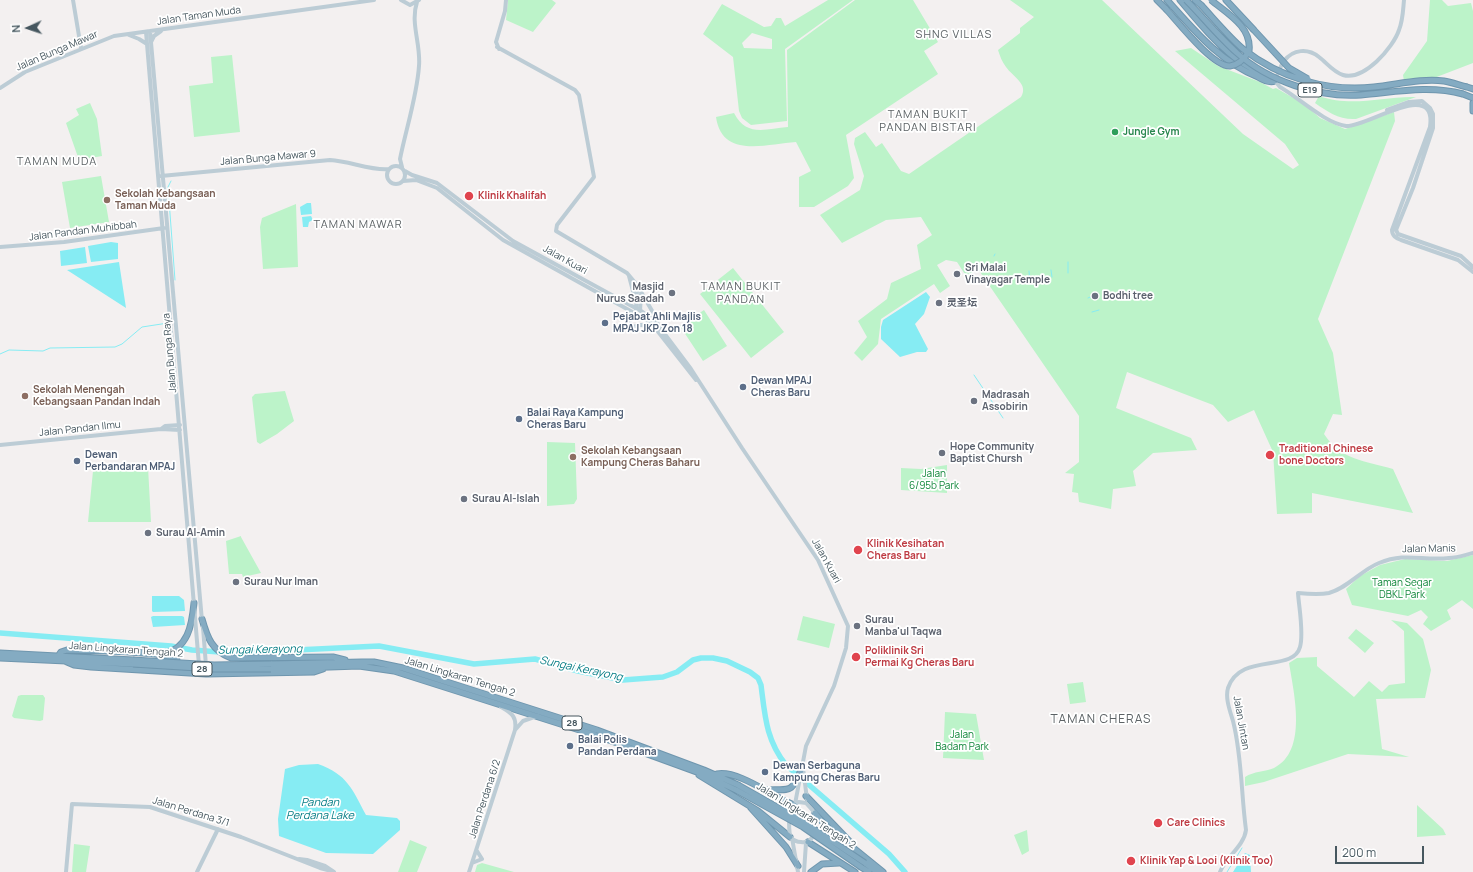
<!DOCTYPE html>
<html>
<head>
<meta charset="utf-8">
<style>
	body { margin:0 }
	#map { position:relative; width:1473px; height:872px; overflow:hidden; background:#f3f0f0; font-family:Manrope,sans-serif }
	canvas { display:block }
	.north { position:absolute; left:8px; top:8px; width:40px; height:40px; -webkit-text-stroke:3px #fff; paint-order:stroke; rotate:267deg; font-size:11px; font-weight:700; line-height:16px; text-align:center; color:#46575f }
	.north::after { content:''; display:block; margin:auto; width:14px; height:18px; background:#46575f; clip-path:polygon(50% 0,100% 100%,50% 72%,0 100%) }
	.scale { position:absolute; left:1335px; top:846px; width:89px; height:18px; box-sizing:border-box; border:2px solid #46575f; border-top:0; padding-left:5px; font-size:12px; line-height:14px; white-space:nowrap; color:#46575f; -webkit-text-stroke:3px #fff; paint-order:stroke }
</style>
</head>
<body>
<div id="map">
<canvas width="1473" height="872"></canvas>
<div class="north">N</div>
<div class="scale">200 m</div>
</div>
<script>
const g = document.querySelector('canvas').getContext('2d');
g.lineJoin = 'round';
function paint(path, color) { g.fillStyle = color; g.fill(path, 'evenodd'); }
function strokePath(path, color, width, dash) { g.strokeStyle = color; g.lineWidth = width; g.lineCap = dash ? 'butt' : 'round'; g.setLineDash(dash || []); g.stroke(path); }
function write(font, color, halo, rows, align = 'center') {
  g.font = font + ' Manrope,"Noto Sans SC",sans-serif'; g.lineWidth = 3.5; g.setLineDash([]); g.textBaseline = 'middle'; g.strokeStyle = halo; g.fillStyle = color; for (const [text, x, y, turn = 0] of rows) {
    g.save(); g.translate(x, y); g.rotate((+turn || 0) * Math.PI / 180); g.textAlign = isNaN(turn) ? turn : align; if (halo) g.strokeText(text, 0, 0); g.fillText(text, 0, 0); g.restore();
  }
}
const green = new Path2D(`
	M508 0H552L556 3 533 32 506 20Z
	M828 0H853L785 49 787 121 751 125 742 118 739 111 733 57 703 34 722 4 764 27 771 26 776 18H781L785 26ZM752 33 772 39V49L744 48 742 43Z
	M855 0H913L938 42 924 51 938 74 846 135 854 178 848 186 814 207H799V177L811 171 796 142C766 144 722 159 716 117L734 113C746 137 765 129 788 127L787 50Z
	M1010 0H1102L1243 134 1293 169 1299 165 1285 144 1175 51 1191 48 1218 66 1260 82 1273 89 1276 88 1304 104 1320 118 1345 129 1394 112 1395 121 1318 319 1333 353 1342 415 1333 414 1324 434C1341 460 1365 461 1393 469L1413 513 1312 493V513L1277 514 1273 452 1254 410 1228 422 1213 405 1127 372 1116 408 1191 438 1197 450 1153 453 1133 471 1136 486 1113 489 1111 509 1079 502 1078 493 1072 492 1074 474 1065 473 1079 462V416L978 269 966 276 957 262 946 260 937 265 950 286 940 293 934 284 881 319 878 344 862 361 854 353 867 337 858 321 887 299 891 283 921 269 917 245 932 235 921 217 886 220 842 243 820 215 860 190 864 176 854 144 855 138 865 132 876 147 882 143 901 171 909 174 1021 97C1029 84 1013 77 1006 67 1002 62 1000 56 998 50L1020 33V28L1034 17Z
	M1430 0H1442L1448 6 1471 3 1473 11V63L1434 78 1404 81 1403 75 1427 41Z
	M232 55 240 132 194 137 189 86 213 83 211 57Z
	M1319 96C1353 108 1382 96 1416 97L1356 119C1339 120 1328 112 1315 103Z
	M90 103 97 119 102 156 79 160 66 123 79 115 76 109Z
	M101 176 109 222 70 228 62 182Z
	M296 204 298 267 263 269 260 227 262 218Z
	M733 268 784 332 751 358 700 294Z
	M704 310 727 346 703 361 680 326Z
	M285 391 294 421 277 434 260 444 257 442 252 397 255 394Z
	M547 442 575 443 577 499 574 504 547 506Z
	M947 465V493L901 490V468L921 469Z
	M148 467 151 522H88L93 471Z
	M241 536V537L261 573 243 577 242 574H229L226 541Z
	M1473 555V609L1462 600 1447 610 1451 619 1431 631 1423 624 1428 617 1421 610 1408 616 1352 605 1346 589 1360 576 1380 565 1405 559 1447 561Z
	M803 616 835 624 829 648 797 640Z
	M1391 620 1407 623 1423 639 1431 670 1425 698 1376 699 1382 749 1409 757 1348 754 1264 782 1245 786V777C1254 771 1265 772 1274 768 1308 751 1294 694 1289 663L1297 658 1317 657V666L1354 697 1369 681 1382 692 1389 685 1405 683 1404 631Z
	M1356 629 1374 643 1365 653 1348 638Z
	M1083 682 1086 702 1070 704 1067 684Z
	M21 695H43L45 698 43 720 40 721 14 718 12 716 18 696Z
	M945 712 976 714 984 760 943 758Z
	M1417 805 1443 829 1446 835 1417 837Z
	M1027 830 1029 851 1022 855 1014 835Z
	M410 840 427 847 417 872H398Z
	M74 844 90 846 86 872H72Z
	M482 863 514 872H475L477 865Z`);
const water = new Path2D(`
	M307 203H311L312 214 301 215 300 207Z
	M311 216 313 220 309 222 308 227H303L302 217Z
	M111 242 118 243V259L91 262 88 246Z
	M85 247 87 263 61 266 60 251Z
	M119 262 126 308 67 270Z
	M926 292 930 297 924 314 915 324 928 349 926 352H917L900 357 881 339V327L883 320Z
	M152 596H179L184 600 185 611 153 612 152 611Z
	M153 616H182L184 617 185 625 153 627 151 617Z
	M318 764C348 775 352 789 366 815L397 818 400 821V830L373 854 326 853 279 836 278 819 285 769 299 765Z
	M1245 853 1250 855 1251 872H1233Z`);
const stream = new Path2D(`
	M171 181 168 187 175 280
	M994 256 995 254
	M1051 270 1052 277
	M1029 271 1030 283
	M1068 273V262
	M1088 298 1095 295
	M1092 312 1099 310
	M0 354 9 350 43 351 50 348 115 347 122 344 142 327 168 323
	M974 375 1003 418
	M1227 872 1242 848`);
const river = new Path2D(`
	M0 633 171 646 192 650 234 653 379 646 474 664 535 659 578 671 623 680 663 677 677 672 693 660 701 658H713L727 661 750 672 758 678 761 685C765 716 766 740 786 765L889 854 905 872`);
const secondary = new Path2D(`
	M73 0 81 48
	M401 0 410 5 419 0
	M150 31 202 621
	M146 32 199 665
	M129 35 139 39 147 44
	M151 42 154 36 161 31
	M497 47 575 90 579 95 594 177 557 225 556 231 627 273 637 285 658 321
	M499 49 496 42 505 11 506 0
	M1275 81 1280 87C1299 98 1325 123 1346 126 1366 128 1437 77 1430 127L1392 230C1392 236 1396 238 1401 240L1458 260 1473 272
	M1275 81C1278 74 1280 66 1284 61 1293 49 1308 48 1319 57 1327 63 1333 72 1343 75 1364 81 1393 48 1399 30 1403 20 1403 10 1404 0
	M0 88 25 72 114 36 374 0
	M1387 110 1409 102 1422 101 1430 108 1433 114V128L1413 188 1396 230 1398 234 1461 256 1473 267
	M387 175a9 9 0 1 1 18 0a9 9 0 1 1-18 0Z
	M402 167 400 159C406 129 417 96 419 66 421 44 410 23 417 2
	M405 171 412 175 437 183 513 241 641 311 655 321 691 369 742 448 818 560 848 626 846 648 834 686 806 746 795 804
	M161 176 330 160C350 161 371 171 389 169
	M403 181 416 180 437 188 503 240 645 319 652 324 696 380
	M0 247 64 242 164 228
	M625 302 632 300 634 295 629 276
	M627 310 630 321
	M636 310 637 289
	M640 311 641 294
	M630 329C639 323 645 324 653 330
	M161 429 165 426 180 425
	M0 445 161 429 180 430
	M203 627 206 666
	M515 730 523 721 537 716
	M803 768 807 799
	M799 802 806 803 815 813C815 823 817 845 801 842 797 842 793 840 790 837 789 826 786 806 799 802Z
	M792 838 798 872
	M299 859 307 860 325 866 334 872
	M472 863 482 859 477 851
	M66 872 72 804 150 807 241 837 320 868 331 871
	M197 872 218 829
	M469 872 515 730C517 717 512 713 501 707
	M804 872 806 843
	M1220 872C1226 857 1244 846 1246 830 1241 793 1242 756 1233 721 1230 711 1225 698 1228 688 1240 652 1293 673 1300 647 1304 633 1299 608 1298 593 1308 594 1319 595 1329 593 1348 588 1361 570 1379 563 1406 552 1422 561 1449 558 1457 558 1465 555 1473 553`);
const highway = new Path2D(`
	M1157 0 1166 9
	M1167 0C1194 30 1219 61 1258 77 1263 80 1270 83 1275 81
	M1180 0C1197 20 1213 40 1234 57 1244 65 1257 71 1268 79
	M1195 0 1201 5
	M1226 0 1253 29
	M1467 87 1473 89
	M1463 94 1473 98
	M1473 103V111
	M202 619C207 637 212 651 231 658L333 657 345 660
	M0 653 133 660
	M163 654C188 649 192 625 194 603
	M59 655 61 652 67 650C85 651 167 650 177 660L178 666
	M0 658 133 664
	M60 659 74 665 91 667 206 674 314 672 323 669
	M271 664 362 662H374L403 668 597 730 704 770 738 785
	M271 669 359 666 394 671 595 735 702 774 736 790
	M717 774C739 770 773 797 794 805
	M699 775 758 811 790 837
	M766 790C788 788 791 796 801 770
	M806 796 851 843
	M751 808 786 847 798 866
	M815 813 825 825 883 872
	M808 842 855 872
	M865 863 877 872
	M861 867 869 872
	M811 872 822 864 839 863`);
const highwayBridge = new Path2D(`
	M1186 0C1203 17 1219 37 1237 53 1268 81 1319 98 1361 95 1396 92 1429 85 1463 94
	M1201 5C1214 19 1228 36 1243 49 1280 78 1327 92 1374 87 1396 85 1421 78 1444 81 1451 82 1459 85 1467 87
	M1166 9C1178 22 1213 67 1230 66 1238 65 1245 58 1249 51 1252 27 1228 14 1211 0
	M1253 29 1289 68 1308 79
	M133 660 214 665 271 664
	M133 664 214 669H271
	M738 785 805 823 865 863
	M736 790 803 827 861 867`);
const markers = [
	[1115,132,4,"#2e9e5b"],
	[469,196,5,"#e0444e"],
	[107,200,4,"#8d6e63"],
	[957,274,4,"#6b7280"],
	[672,293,4,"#6b7280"],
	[1095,296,4,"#6b7280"],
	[939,303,4,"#6b7280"],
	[605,323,4,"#5c6f8a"],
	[743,387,4,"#5c6f8a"],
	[25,396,4,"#8d6e63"],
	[974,401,4,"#6b7280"],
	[519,419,4,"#5c6f8a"],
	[942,453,4,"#6b7280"],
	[1270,455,5,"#e0444e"],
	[573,457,4,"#8d6e63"],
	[77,461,4,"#5c6f8a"],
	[464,499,4,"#6b7280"],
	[148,533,4,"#6b7280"],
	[858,550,5,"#e0444e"],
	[236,582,4,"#6b7280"],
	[857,626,4,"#6b7280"],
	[856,657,5,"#e0444e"],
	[570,746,4,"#5c6f8a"],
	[765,772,4,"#5c6f8a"],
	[1158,823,5,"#e0444e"],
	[1131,861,5,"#e0444e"]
];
const shields = [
	[1310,90,24],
	[202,669,20],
	[572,723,20]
];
const shieldNames = [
	["E19",1310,90],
	["28",202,669],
	["28",572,723]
];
const streetNames = [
	["Jalan Taman Muda",199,16,-8],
	["Jalan Bunga Mawar",57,51,-23],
	["Jalan Bunga Mawar 9",268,158,-5],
	["Jalan Pandan Muhibbah",83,231,-7],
	["Jalan Kuari",565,260,29],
	["Jalan Bunga Raya",170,353,-95],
	["Jalan Pandan Ilmu",80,429,-6],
	["Jalan Manis",1429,549,-1],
	["Jalan Kuari",826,561,61],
	["Jalan Lingkaran Tengah 2",126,650,4],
	["Jalan Lingkaran Tengah 2",460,677,17],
	["Jalan Jintan",1241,723,80],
	["Jalan Perdana 6/2",485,799,-72],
	["Jalan Perdana 3/1",191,812,17],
	["Jalan Lingkaran Tengah 2",806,816,32]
];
const leisureNames = [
	["Jungle Gym",1123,132]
];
const educationNames = [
	["Sekolah Kebangsaan",115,194],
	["Taman Muda",115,206],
	["Sekolah Menengah",33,390],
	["Kebangsaan Pandan Indah",33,402],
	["Sekolah Kebangsaan",581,451],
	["Kampung Cheras Baharu",581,463]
];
const healthNames = [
	["Klinik Khalifah",478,196],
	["Traditional Chinese",1279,449],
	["bone Doctors",1279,461],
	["Klinik Kesihatan",867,544],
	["Cheras Baru",867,556],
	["Poliklinik Sri",865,651],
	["Permai Kg Cheras Baru",865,663],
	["Care Clinics",1167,823],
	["Klinik Yap & Looi (Klinik Too)",1140,861]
];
const worshipNames = [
	["Sri Malai",965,268],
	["Vinayagar Temple",965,280],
	["Masjid",664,287,"right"],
	["Nurus Saadah",664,299,"right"],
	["Bodhi tree",1103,296],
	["灵圣坛",947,303],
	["Madrasah",982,395],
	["Assobirin",982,407],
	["Hope Community",950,447],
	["Baptist Chursh",950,459],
	["Surau Al-Islah",472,499],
	["Surau Al-Amin",156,533],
	["Surau Nur Iman",244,582],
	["Surau",865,620],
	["Manba'ul Taqwa",865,632]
];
const serviceNames = [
	["Pejabat Ahli Majlis",613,317],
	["MPAJ JKP Zon 18",613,329],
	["Dewan MPAJ",751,381],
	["Cheras Baru",751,393],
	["Balai Raya Kampung",527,413],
	["Cheras Baru",527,425],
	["Dewan",85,455],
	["Perbandaran MPAJ",85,467],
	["Balai Polis",578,740],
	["Pandan Perdana",578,752],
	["Dewan Serbaguna",773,766],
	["Kampung Cheras Baru",773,778]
];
const parkNames = [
	["Jalan",934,474],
	["6/95b Park",934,486],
	["Taman Segar",1402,583],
	["DBKL Park",1402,595],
	["Jalan",962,735],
	["Badam Park",962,747]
];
const neighbourhoodNames = [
	["SHNG VILLAS",954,35],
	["TAMAN BUKIT",928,115],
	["PANDAN BISTARI",928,128],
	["TAMAN MUDA",57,162],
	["TAMAN MAWAR",358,225],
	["TAMAN BUKIT",741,287],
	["PANDAN",741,300]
];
const waterNames = [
	["Sungai Kerayong",260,650,-1],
	["Sungai Kerayong",581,669,12],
	["Pandan",320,803],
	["Perdana Lake",320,816]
];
const quarterNames = [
	["TAMAN CHERAS",1101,720]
];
paint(green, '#bcf3c9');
paint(water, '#86ecf3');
strokePath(stream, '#86ecf3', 1);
strokePath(river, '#86ecf3', 5.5);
strokePath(highway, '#6f96ae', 7);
strokePath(secondary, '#bcccd5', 4);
strokePath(highway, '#84abc2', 5);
strokePath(highwayBridge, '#6f96ae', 7, []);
strokePath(highwayBridge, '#84abc2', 5);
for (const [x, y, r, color] of markers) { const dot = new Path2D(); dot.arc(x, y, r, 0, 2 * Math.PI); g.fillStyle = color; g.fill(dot); strokePath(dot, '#fff', 1.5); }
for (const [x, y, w] of shields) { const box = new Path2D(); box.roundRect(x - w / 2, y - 7, w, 14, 3); g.fillStyle = '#fff'; g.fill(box); strokePath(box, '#46575f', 1); }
write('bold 9px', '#46575f', null, shieldNames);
write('10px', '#46575f', '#fff', streetNames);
write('bold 10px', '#27864d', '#fff', leisureNames, 'left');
write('bold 10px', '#785e54', '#fff', educationNames, 'left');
write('bold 10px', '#be3a42', '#fff', healthNames, 'left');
write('bold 10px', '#5b616d', '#fff', worshipNames, 'left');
write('bold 10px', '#4e5e75', '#fff', serviceNames, 'left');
write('10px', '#10873a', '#fff', parkNames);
g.letterSpacing = '1px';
write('11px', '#5c6265', '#fff', neighbourhoodNames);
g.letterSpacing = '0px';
write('italic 11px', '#067d85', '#fff', waterNames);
g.letterSpacing = '1px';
write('12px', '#5c6265', '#fff', quarterNames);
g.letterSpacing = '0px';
</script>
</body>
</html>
